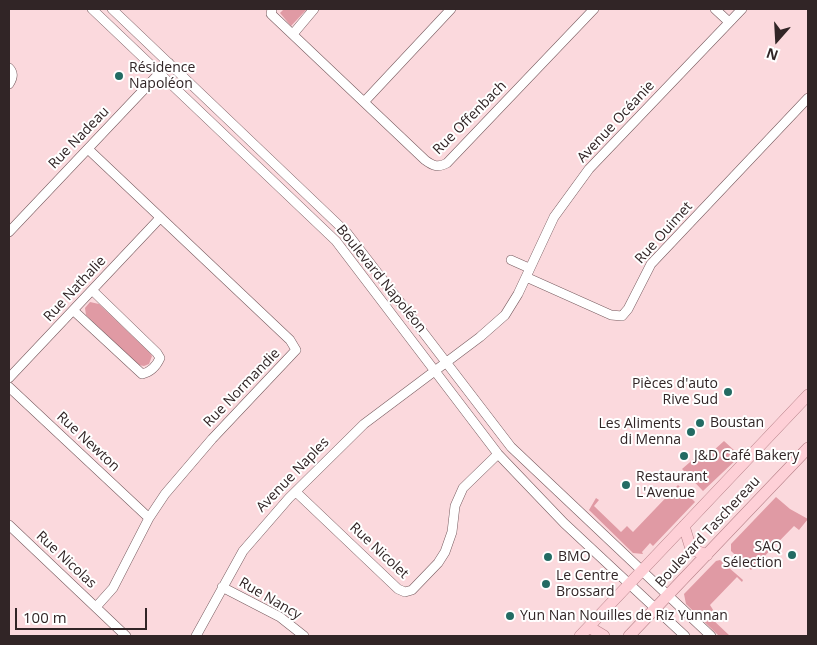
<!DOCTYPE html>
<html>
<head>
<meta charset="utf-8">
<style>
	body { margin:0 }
	#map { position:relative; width:817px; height:645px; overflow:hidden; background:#fbd9dd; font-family:"Open Sans",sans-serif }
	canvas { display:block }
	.frame { position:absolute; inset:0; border:10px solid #312526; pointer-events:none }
	.north { position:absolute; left:752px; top:15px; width:50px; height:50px; -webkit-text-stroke:4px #fff; paint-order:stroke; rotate:199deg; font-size:14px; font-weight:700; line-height:20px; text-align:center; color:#312526 }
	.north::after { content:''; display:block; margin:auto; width:18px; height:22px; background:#312526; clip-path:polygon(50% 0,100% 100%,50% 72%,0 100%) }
	.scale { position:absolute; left:15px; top:608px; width:132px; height:22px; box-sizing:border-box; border:2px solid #312526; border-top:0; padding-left:6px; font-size:15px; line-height:18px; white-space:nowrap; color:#312526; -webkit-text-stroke:4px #fff; paint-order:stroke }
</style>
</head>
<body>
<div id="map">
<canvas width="817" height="645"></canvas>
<div class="frame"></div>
<div class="north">N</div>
<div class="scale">100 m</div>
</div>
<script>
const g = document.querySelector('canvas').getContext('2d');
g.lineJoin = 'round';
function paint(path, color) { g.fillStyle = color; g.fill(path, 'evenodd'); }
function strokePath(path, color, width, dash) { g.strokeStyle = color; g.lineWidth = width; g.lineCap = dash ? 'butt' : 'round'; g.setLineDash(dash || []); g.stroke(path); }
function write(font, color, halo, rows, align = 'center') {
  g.font = font + ' "Open Sans",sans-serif'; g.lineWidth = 4; g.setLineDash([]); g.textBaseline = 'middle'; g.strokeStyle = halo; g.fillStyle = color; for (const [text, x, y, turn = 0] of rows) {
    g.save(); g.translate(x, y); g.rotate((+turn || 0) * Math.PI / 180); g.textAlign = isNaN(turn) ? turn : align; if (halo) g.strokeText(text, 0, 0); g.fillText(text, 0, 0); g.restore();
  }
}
const green = new Path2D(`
	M284 9H307L291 26 280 13Z
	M90 302 99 304 150 353 152 356 149 364 144 366 138 365 86 315 85 308Z
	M724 441 735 451 738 458 703 491 682 469 697 456 702 461Z
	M678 485 695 502 653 546 650 543 642 552 643 554 633 553 589 510 596 498 599 500 594 506 621 532 627 526 633 532Z
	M776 497 790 509 808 519 799 530 794 526 751 570 731 551V544Z
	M720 560 743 580 742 582 737 577 710 605 715 613 711 618 730 636H719L686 604 684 594 716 561Z`);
const minor = new Path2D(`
	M92 9 336 241 498 454 564 523 685 636
	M112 9 347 233 511 447 711 636
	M272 9 271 14 425 160C433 166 438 168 447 163L594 9
	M715 9 729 22
	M293 34 314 9
	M9 68C14 73 13 78 9 84
	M364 102 451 9
	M88 149 290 340 296 350 212 439 165 494 149 518 113 588 96 607
	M9 232 169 63
	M511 260 529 268
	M526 277 611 315 622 316 628 309 651 264 808 98
	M74 311 142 374C151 372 156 367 160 358L157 353 93 291
	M9 378 160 218
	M9 387 149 518
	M296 492 398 589 405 592 412 590 438 563 445 552 452 532 455 506 463 488 498 454
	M9 525 126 636
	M222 587 280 617 304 636
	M196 636 243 551 289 498 364 424 480 337 505 315 518 294 554 217 589 169 742 9`);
const major = new Path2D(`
	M684 526 691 549 707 555
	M589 627 604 636
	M580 636 808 395
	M629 636 808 448`);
const markers = [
	[119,76,5,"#236b63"],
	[728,392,5,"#236b63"],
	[700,423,5,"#236b63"],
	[691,432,5,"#236b63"],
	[684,456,5,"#236b63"],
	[626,485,5,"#236b63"],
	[792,555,5,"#236b63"],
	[548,557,5,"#236b63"],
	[546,584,5,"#236b63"],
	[510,616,5,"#236b63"]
];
const poiNames = [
	["Résidence",129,68],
	["Napoléon",129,84],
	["Pièces d'auto",718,384,"right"],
	["Rive Sud",718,400,"right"],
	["Boustan",710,423],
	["Les Aliments",681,424,"right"],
	["di Menna",681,440,"right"],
	["J&D Café Bakery",694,456],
	["Restaurant",636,477],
	["L'Avenue",636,493],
	["SAQ",782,547,"right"],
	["Sélection",782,563,"right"],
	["BMO",558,557],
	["Le Centre",556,576],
	["Brossard",556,592],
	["Yun Nan Nouilles de Riz Yunnan",520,616]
];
const streetNames = [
	["Rue Offenbach",470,118,-45],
	["Avenue Océanie",616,122,-47],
	["Rue Nadeau",79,138,-46],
	["Rue Ouimet",664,233,-48],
	["Boulevard Napoléon",381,279,51],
	["Rue Nathalie",75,289,-47],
	["Rue Normandie",242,388,-46],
	["Rue Newton",88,442,43],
	["Avenue Naples",293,475,-46],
	["Boulevard Taschereau",708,532,-47],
	["Rue Nicolet",379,551,43],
	["Rue Nicolas",66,560,43],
	["Rue Nancy",270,599,30]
];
paint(green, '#e09aa4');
strokePath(minor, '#775b5f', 10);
strokePath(major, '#b68088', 12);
strokePath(minor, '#fff', 9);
strokePath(major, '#fed0d7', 11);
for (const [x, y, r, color] of markers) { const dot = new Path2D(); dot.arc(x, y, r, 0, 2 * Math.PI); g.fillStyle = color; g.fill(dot); strokePath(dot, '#fff', 2); }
write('14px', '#312526', '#fff', poiNames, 'left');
write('14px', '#312526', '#fff', streetNames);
</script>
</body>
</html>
